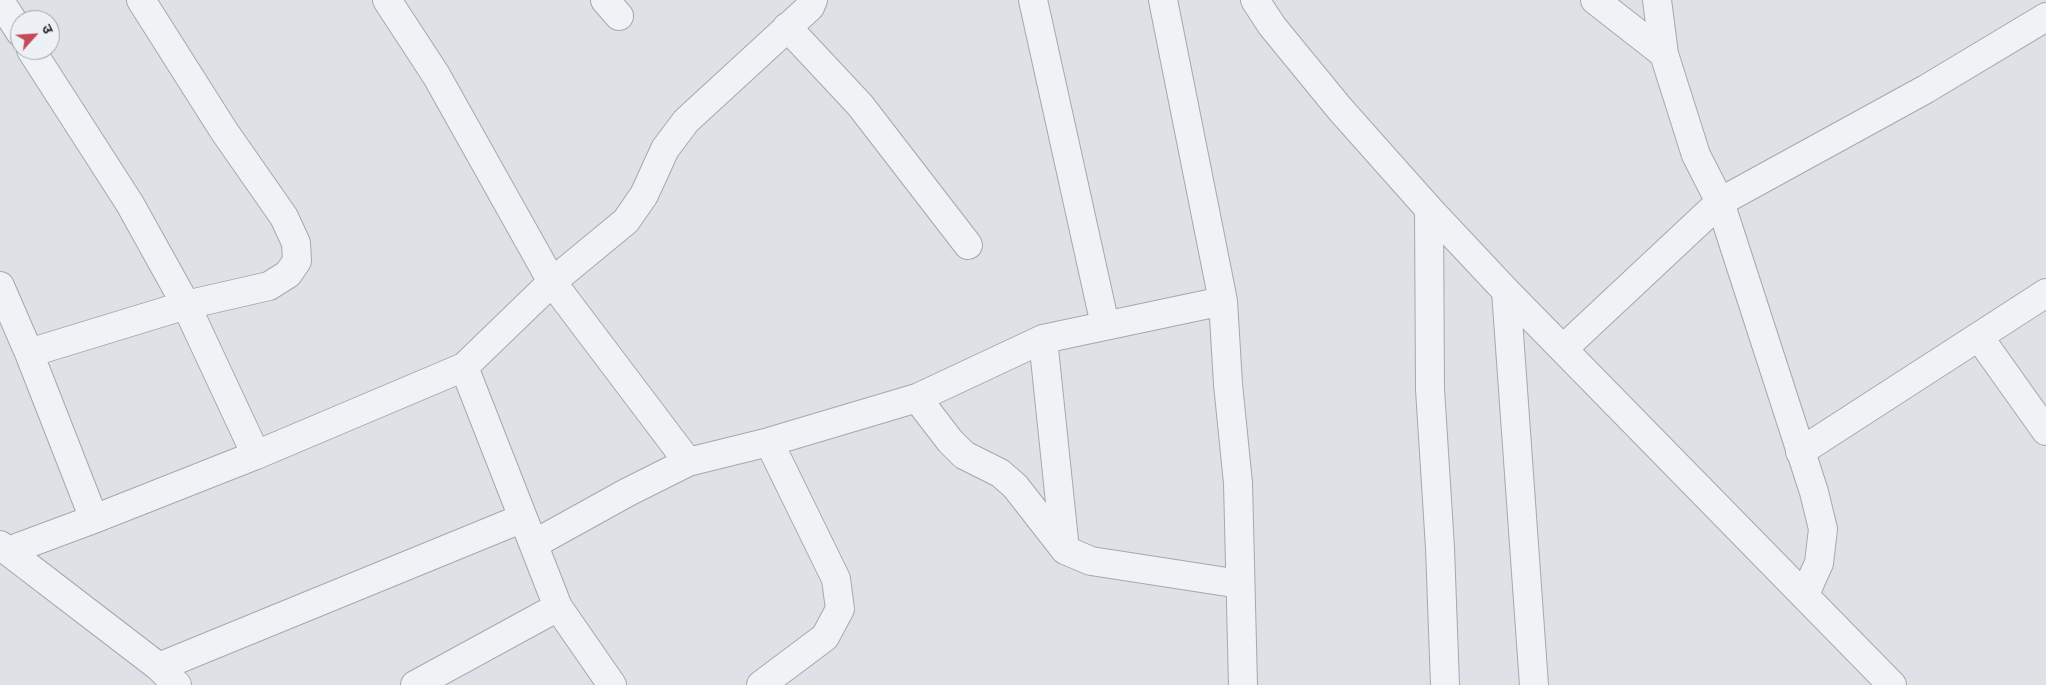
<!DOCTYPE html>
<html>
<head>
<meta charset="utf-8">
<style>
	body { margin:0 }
	#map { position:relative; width:2046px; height:685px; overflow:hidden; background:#dee1e6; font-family:Helvetica,"Noto Sans Devanagari",sans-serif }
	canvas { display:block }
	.north { position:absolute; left:10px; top:10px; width:50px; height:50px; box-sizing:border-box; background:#edf0f4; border:1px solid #9ea3aa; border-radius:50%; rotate:64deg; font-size:14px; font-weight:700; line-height:20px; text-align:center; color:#282f3c }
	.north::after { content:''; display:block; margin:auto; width:18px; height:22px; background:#c44a58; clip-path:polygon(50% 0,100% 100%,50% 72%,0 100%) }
</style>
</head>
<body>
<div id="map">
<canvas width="2046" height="685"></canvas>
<div class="north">उ</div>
</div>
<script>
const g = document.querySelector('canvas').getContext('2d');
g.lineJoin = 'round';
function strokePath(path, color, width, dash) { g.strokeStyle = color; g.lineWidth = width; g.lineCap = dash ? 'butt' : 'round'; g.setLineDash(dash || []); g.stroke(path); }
const minor = new Path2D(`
	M387 0 436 75 552 282 688 462
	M605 0 619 16
	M1033 0 1105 325
	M1163 0 1223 301 1228 384 1238 483 1243 685
	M1255 0 1272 26 1340 109 1429 209 1506 291 1892 685
	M1595 0 1664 54
	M1657 0 1664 54 1696 155 1720 202 1814 492 1823 529 1819 563 1805 594
	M0 1 20 32
	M787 27 860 105 968 245
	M31 50 130 204 186 305 256 455
	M1429 209 1430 389 1440 548 1445 685
	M0 286 29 353 94 519
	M1506 291 1534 685
	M1979 337 2046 431
	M1043 339 1065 550
	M1563 349 1720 202 1926 89 2046 17
	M29 353 186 305 269 286 288 274 297 261 296 243 284 217 224 131 141 0
	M464 367 558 607 612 685
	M917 398 950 441 964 455 1000 473 1015 486 1065 550 1091 561 1240 584
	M1800 452 2046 293
	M534 544 628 492 688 462 769 442 917 398 1043 339 1223 301
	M0 545 159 667 177 685
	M8 551 94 519 256 455 464 367 552 282 626 221 644 195 665 149 686 121 810 7 813 0
	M159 667 523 518
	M415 685 558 607
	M761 685 825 637 840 609 836 579 769 442`);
strokePath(minor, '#a4a8b0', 30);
strokePath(minor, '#f0f2f5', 28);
</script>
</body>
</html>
